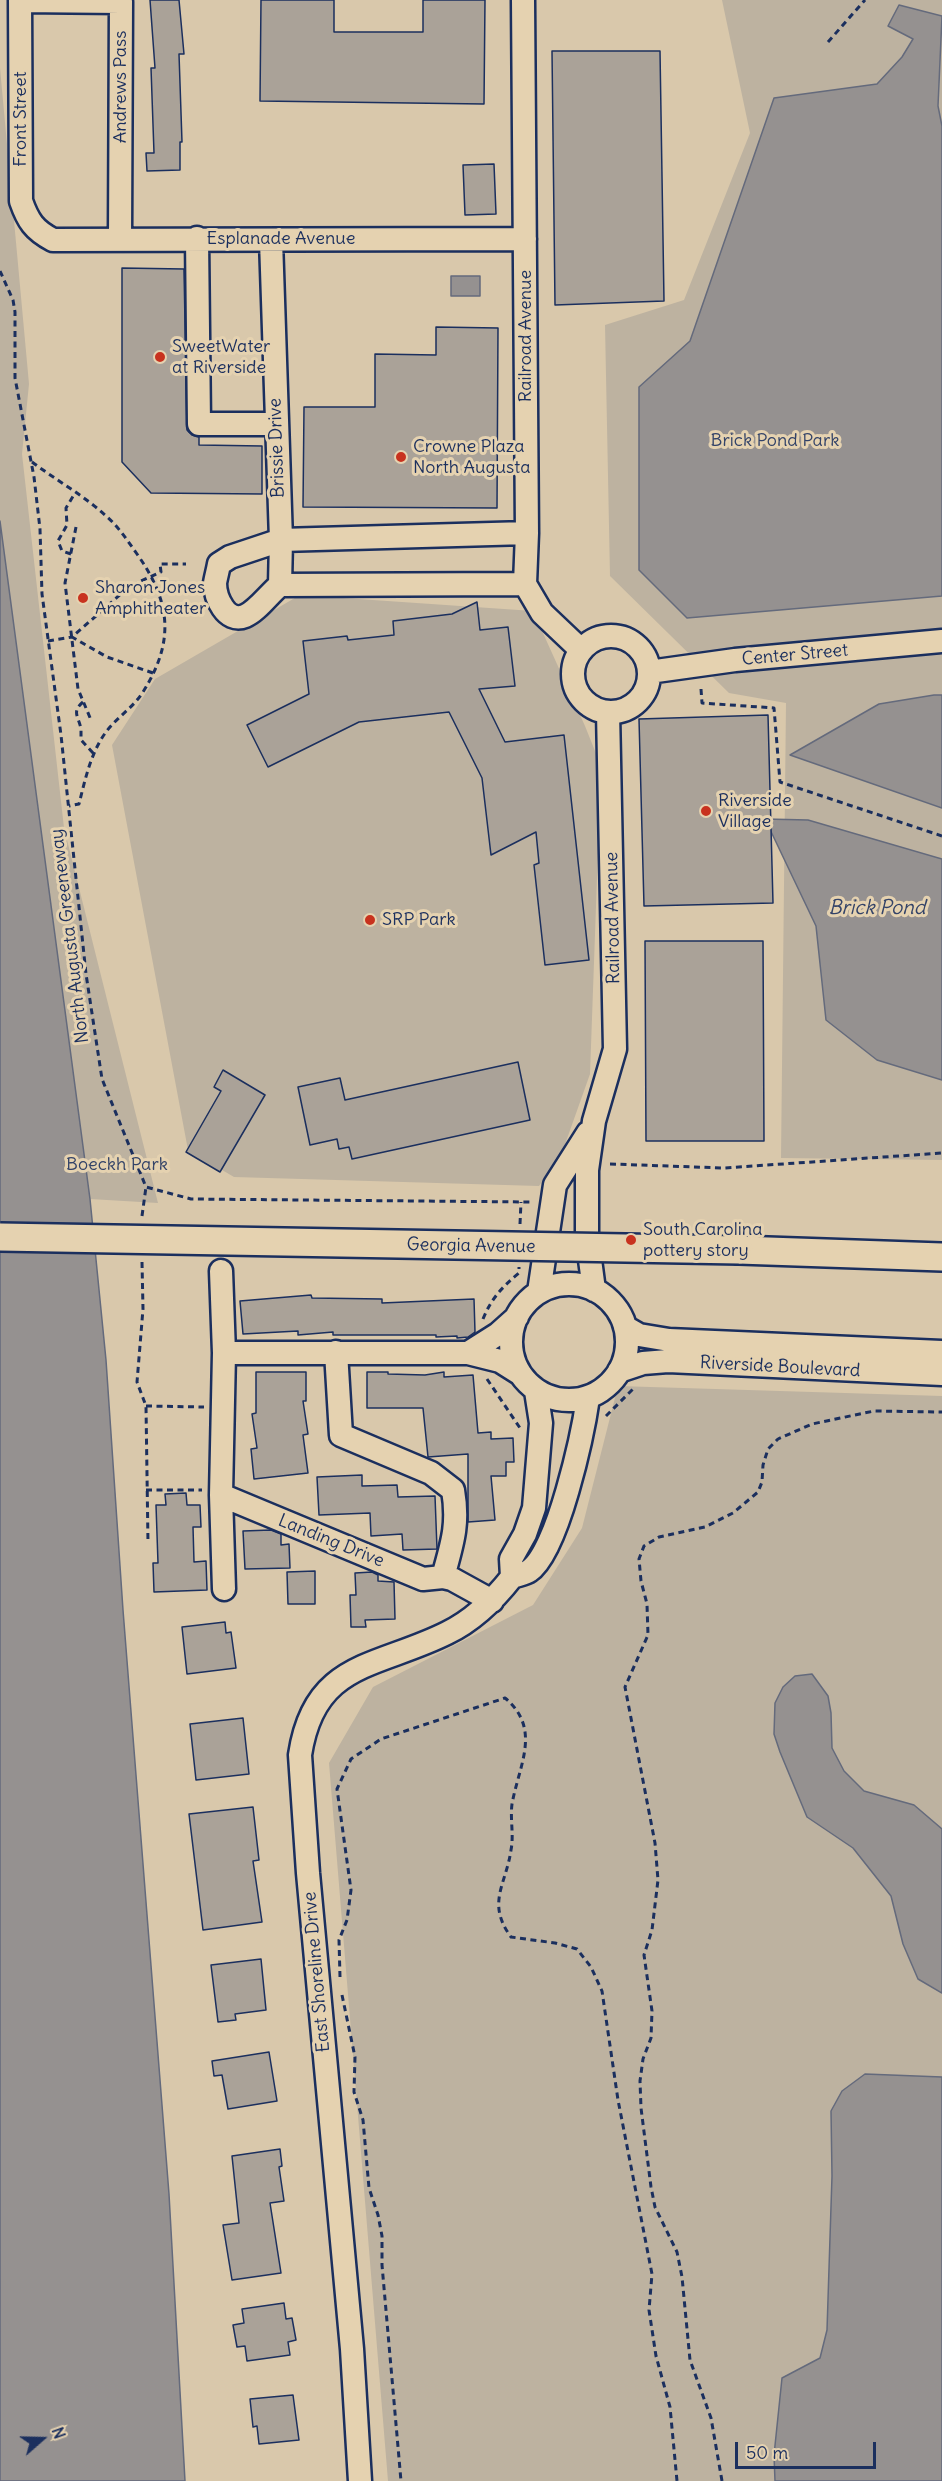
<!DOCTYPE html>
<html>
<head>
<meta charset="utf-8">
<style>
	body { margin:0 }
	#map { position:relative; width:942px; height:2481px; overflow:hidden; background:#d9c8ab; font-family:Delius,sans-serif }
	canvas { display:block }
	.north { position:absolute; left:12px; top:2409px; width:60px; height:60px; -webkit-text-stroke:4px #e5d2b0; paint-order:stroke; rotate:70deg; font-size:16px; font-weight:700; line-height:24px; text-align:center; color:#1b2f5e }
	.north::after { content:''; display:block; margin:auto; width:21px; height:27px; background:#1b2f5e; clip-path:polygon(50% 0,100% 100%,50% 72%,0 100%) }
	.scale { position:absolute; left:735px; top:2442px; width:141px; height:27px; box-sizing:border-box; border:3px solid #1b2f5e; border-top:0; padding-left:8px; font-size:18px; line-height:21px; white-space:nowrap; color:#1b2f5e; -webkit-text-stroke:4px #e5d2b0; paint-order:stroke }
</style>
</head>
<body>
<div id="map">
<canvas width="942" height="2481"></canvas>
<div class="north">N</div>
<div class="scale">50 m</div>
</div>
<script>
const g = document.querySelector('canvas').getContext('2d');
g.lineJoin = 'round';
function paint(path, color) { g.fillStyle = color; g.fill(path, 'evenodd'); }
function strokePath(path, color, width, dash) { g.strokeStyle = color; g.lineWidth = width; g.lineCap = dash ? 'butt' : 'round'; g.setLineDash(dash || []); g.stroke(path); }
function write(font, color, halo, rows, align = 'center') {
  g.font = font + ' Delius,sans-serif'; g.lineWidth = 6; g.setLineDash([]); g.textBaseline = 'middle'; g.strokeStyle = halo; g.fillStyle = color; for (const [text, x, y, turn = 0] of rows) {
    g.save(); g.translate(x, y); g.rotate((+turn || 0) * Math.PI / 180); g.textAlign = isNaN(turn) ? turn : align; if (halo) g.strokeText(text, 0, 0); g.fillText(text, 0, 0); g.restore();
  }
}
const green = new Path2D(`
	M722 0H942V1160L781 1158 786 703 729 693 610 576 605 325 684 300 750 133Z
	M0 68 29 384 22 454 64 828 158 1203 90 1199 0 521Z
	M300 595 533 611 585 726 601 766 590 1074 563 1150 539 1186 234 1177 188 1150 112 745 155 679Z
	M618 1386 942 1396V2481H388L329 1763 373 1687 533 1605 582 1528Z`);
const water = new Path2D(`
	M899 5 942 16 938 106 942 126V596L687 618 639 570V387L690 341 774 98 877 84 902 57 913 39 888 26Z
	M451 276H480V296H451Z
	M0 521 90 1199 106 1360 123 1610 169 2194 185 2481H0Z
	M934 695H942V808L790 755 879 704Z
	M765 819 808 820 942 859V1080L877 1060 826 1020 816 926Z
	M812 1674 828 1696 831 1713 832 1748 844 1771 864 1791 914 1805 942 1829V1993L918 1979 903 1944 891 1896 853 1848 807 1817 780 1752 774 1734 775 1703 783 1687 795 1676Z
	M865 2074 942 2077V2481H775L774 2455 782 2378 820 2358 827 2330 832 2176 831 2111 842 2091Z`);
const building = new Path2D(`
	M150 0H179L184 54H179L182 142H180V170L147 171 146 153H154L151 68H155Z
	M261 0H334V32H423V0H485L484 104 260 101Z
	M552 51H660L664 301 555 305Z
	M494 164 496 214 465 215 463 165Z
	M122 268 184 269 187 430 192 435 199 437V445L262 446V494L151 493 122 462Z
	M436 327 498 328 497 508 303 507 304 407H375V354L436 355Z
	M477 602 480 630 508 627 515 686 479 689 505 742 564 735 589 960 545 965 534 865 539 863 536 832 491 855 482 778 449 712 359 722 268 767 247 725 309 694 303 641 347 636 348 640 394 635 393 621 452 614Z
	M768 715 773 903 644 906 639 719Z
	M645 941H763L764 1141H646Z
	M518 1062 530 1120 352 1159 349 1147 339 1149 337 1139 310 1145 298 1087 340 1078 345 1100Z
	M223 1070 265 1095 220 1172 186 1152 221 1091 214 1087Z
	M311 1295 312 1298 382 1299V1303L474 1299 475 1332 468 1337 457 1338V1336L436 1337V1335H333V1332L298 1335V1331L243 1334 240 1301Z
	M256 1372H306V1401H303L308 1434 303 1435 308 1473 254 1479 251 1449 257 1448 252 1414 256 1413Z
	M367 1372H388V1374L425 1375 444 1372V1377L473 1375 478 1433 491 1432V1439L513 1438 514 1462H506V1476H491L495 1520 468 1522V1454L428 1457 423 1408H367Z
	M362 1475V1486L397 1485 398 1497 435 1496 437 1549 403 1550 402 1534 371 1536 370 1513 319 1515 317 1477Z
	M186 1493 187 1505H200L201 1527H193L194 1562 206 1561 207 1590 154 1592 153 1563H158L156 1505H166L165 1494Z
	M271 1530 281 1534V1545L289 1544 290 1568 245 1569 243 1531Z
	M315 1571V1604H288L287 1572Z
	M372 1572 378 1575V1581L394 1582 395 1619 365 1620 366 1627H351L350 1595H356L355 1573Z
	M225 1622 226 1633 231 1632 236 1668 187 1674 182 1627Z
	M243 1718 249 1774 196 1780 190 1724Z
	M253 1807 259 1860 253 1861 262 1922 203 1930 189 1814Z
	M261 1959 266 2010 235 2014 236 2020 218 2022 211 1965Z
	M269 2052 277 2101 228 2109 222 2075 214 2076 212 2061Z
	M280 2149 282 2166 279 2167 284 2201 270 2203 281 2273 232 2280 223 2225 239 2223 232 2156Z
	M284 2303 286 2319 292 2318 296 2340 288 2342 290 2355 247 2361 245 2346 237 2347 233 2325 244 2323 242 2309Z
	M293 2395 299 2440 259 2444 257 2426 253 2427 250 2399Z`);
const path = new Path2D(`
	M828 42 865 0
	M0 271 13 300 15 312V378L34 477 40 529 42 594 61 735 86 974 102 1079 146 1187 191 1199 531 1202
	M32 462C56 480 83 495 105 515 118 526 127 540 137 554 171 602 175 641 143 692 133 708 117 717 106 732 91 752 85 780 79 804L69 806
	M76 527 65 583 78 689 91 720
	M71 554 62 551 58 541 67 525 66 508 75 493
	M48 641 72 637
	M153 673 107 657 72 637 130 586 161 572 160 564H186
	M701 689 702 703 774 708 780 782 942 836
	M83 702C71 712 79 717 81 729 81 733 81 736 81 740L94 754
	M610 1164 724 1168 942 1153
	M142 1216 146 1187
	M520 1224 521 1202
	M142 1262 143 1309 137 1382 146 1406 148 1543
	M483 1319C491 1299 502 1287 519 1273V1267
	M487 1379 520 1428
	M146 1406 204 1407
	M606 1416 633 1389
	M146 1490H202
	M340 1977 339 1940 347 1920 351 1890 337 1789 351 1759 381 1739 505 1698C542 1729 519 1765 512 1804 510 1819 514 1835 511 1850 506 1885 486 1903 511 1937L555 1943 577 1949 591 1967 602 1991 618 2100 652 2274 649 2310 656 2356 670 2407 677 2481
	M342 1995 355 2057 354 2092 363 2120 369 2188 378 2215 382 2236V2265L401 2481
	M722 2481 711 2418 690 2360 682 2277 677 2252 655 2207 651 2187 641 2108 640 2081 643 2059 651 2038 652 2011 644 1955 652 1930 658 1880 655 1843 625 1687 648 1635 647 1604 641 1581 639 1559 644 1546 659 1537 705 1527 733 1513 758 1492 762 1482 763 1465 768 1449 778 1439 812 1424 874 1411 942 1412`);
const minor = new Path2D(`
	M20 0 21 201C28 221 34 230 53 240L525 239
	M523 0 527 533 525 584 542 613 581 650
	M20 1 121 2 120 239
	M197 238 199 424H276
	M271 240 281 540 280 585
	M280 585C269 594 257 611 245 616 226 624 215 597 215 583 216 577 218 570 219 564L230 557 281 540 527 533
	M280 585 525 584
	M573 674a38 38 0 1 1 76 0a38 38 0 1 1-76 0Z
	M649 672 735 660 942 641
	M221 1271 224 1353
	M511 1342a58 58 0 1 1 116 0a58 58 0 1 1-116 0Z
	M594 1290 587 1237V1170L594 1121 615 1049 608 712
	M539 1292 555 1185 588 1133
	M625 1327 639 1335 669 1340 942 1352
	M336 1352 341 1435 431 1473 453 1490C459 1525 452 1544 443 1577
	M468 1353 498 1334 517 1317
	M619 1371 643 1363 668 1361 942 1374
	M221 1495 423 1579 443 1577 452 1579 492 1601
	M512 1577C517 1575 525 1574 529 1571 558 1552 583 1433 588 1398
	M512 1577 511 1559 525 1534 534 1508 541 1423 536 1391
	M224 1589 221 1495 224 1353H468L500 1361 519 1373
	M360 2481 352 2349 308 1873 300 1755C314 1661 377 1668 447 1633 474 1620 494 1600 512 1577`);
const major = new Path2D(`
	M739 1250 942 1257`);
const majorBridge = new Path2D(`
	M0 1237 739 1250`);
const markers = [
	[160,357,6,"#c8321e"],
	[401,457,6,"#c8321e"],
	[83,598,6,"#c8321e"],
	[706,811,6,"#c8321e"],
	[370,920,6,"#c8321e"],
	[631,1240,6,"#c8321e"]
];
const streetNames = [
	["Andrews Pass",121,87,-90],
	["Front Street",21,119,-90],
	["Esplanade Avenue",281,239],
	["Railroad Avenue",526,336,-90],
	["Brissie Drive",277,448,-92],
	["Center Street",795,655,-5],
	["Railroad Avenue",613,918,-91],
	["North Augusta Greeneway",70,936,-97],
	["Georgia Avenue",471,1246,1],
	["Riverside Boulevard",780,1367,3],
	["Landing Drive",331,1541,22],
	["East Shoreline Drive",317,1972,-95]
];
const poiNames = [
	["SweetWater",172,347],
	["at Riverside",172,368],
	["Crowne Plaza",413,447],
	["North Augusta",413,468],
	["Sharon Jones",95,588],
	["Amphitheater",95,609],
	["Riverside",718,801],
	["Village",718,822],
	["SRP Park",382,920],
	["South Carolina",643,1230],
	["pottery story",643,1251]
];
const parkNames = [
	["Brick Pond Park",775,441],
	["Boeckh Park",117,1165]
];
const waterNames = [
	["Brick Pond",877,908]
];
paint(green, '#bdb2a0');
paint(water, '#959190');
strokePath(water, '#646a7c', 1.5);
paint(building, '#aaa298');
strokePath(building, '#1b2f5e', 1.5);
strokePath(minor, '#1b2f5e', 27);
strokePath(major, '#1b2f5e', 32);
strokePath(path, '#1b2f5e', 3, [6, 4.5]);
strokePath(minor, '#e5d2b0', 22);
strokePath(major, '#e5d2b0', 27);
strokePath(majorBridge, '#1b2f5e', 32, []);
strokePath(majorBridge, '#e5d2b0', 27);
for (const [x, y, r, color] of markers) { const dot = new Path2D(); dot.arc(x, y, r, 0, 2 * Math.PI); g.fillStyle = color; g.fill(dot); strokePath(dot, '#e5d2b0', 2); }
write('18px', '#1b2f5e', '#e5d2b0', streetNames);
write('18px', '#1b2f5e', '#e5d2b0', poiNames, 'left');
write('18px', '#334368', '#e5d2b0', parkNames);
write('italic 20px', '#334368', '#e5d2b0', waterNames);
</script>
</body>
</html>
